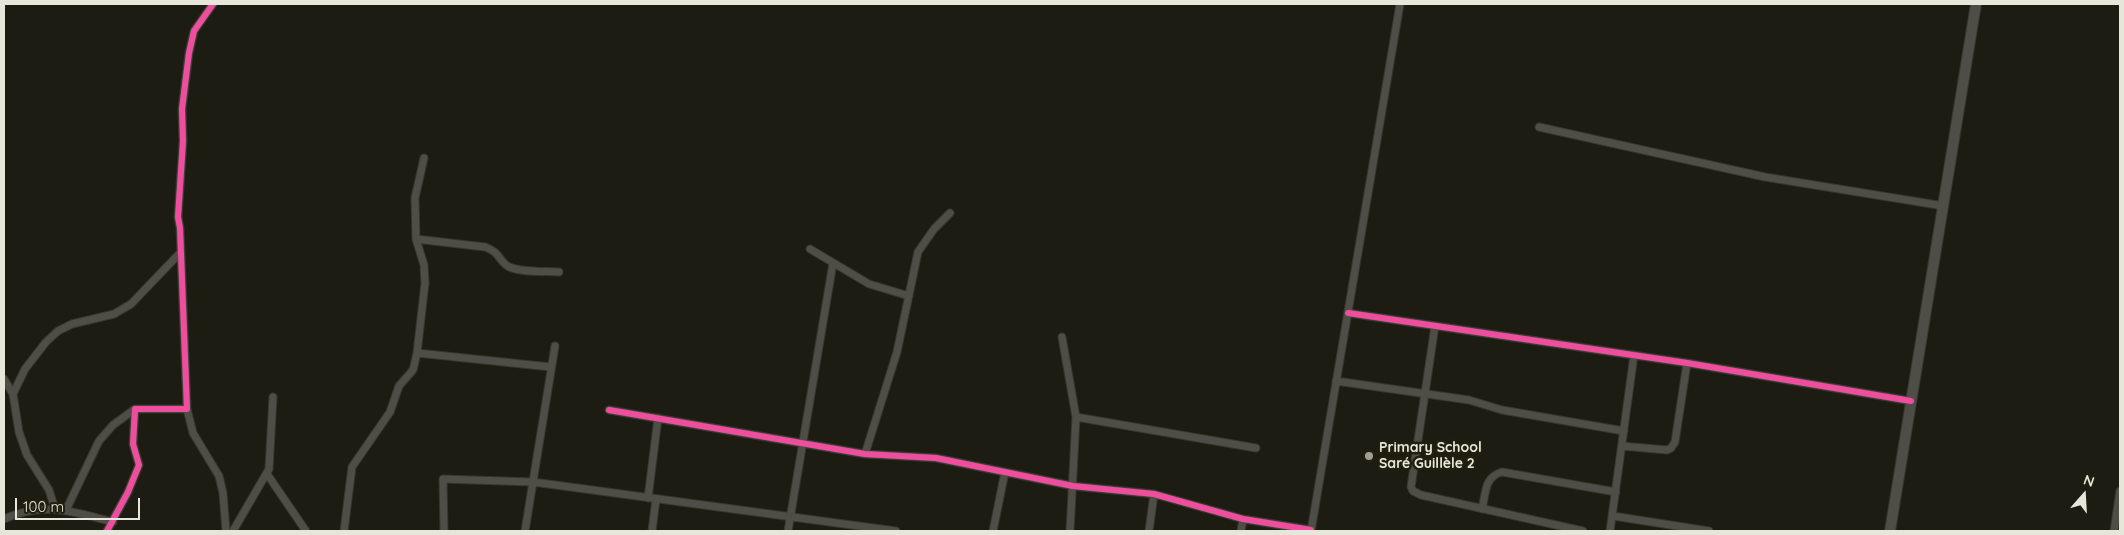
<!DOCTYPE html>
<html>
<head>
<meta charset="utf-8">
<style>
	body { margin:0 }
	#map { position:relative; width:2124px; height:535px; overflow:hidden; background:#1d1c13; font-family:Quicksand,sans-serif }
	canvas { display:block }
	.frame { position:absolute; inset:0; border:5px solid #e6e6db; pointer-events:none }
	.north { position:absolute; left:2059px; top:470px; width:50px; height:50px; -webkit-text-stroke:4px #21200f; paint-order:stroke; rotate:19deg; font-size:14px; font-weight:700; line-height:20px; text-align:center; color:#e6e6db }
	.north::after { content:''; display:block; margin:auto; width:18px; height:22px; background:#e6e6db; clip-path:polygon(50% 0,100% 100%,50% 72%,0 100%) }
	.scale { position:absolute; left:15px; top:498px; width:125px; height:22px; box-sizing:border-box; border:2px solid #e6e6db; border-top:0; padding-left:6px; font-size:15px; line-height:18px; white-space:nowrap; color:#e6e6db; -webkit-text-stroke:4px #21200f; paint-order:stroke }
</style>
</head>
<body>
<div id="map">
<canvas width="2124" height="535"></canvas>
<div class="frame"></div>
<div class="north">N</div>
<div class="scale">100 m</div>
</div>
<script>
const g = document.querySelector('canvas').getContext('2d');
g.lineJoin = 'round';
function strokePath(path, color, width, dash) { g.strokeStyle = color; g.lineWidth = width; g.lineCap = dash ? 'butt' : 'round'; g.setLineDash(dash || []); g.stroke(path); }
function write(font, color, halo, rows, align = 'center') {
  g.font = font + ' Quicksand,sans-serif'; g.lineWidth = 5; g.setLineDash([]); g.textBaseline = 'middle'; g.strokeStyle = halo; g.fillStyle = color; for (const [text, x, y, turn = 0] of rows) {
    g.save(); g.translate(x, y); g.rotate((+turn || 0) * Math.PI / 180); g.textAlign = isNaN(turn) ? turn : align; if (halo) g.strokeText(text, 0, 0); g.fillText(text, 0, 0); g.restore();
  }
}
const street = new Path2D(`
	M1539 127 1765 177 1944 206
	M424 158 415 198 416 239 424 265 425 283 417 353 551 367
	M416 239 485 247C499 252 497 257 506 265 516 273 546 271 559 272
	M810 249 869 284 909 296
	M1348 313 1687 363 1911 401
	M1435 326 1411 487 1413 491 1421 495 1583 531
	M1062 337 1076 417 1070 531
	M4 379 13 394 19 432 27 455 49 490 55 509
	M1336 381 1469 400 1502 410 1624 431
	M13 394 25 369 46 342 58 331 72 324 114 314 131 304 180 253
	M187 409 193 433 219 476 223 493 226 531
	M609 410 865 454 936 458 1073 486 1154 494 1243 519 1311 530
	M1076 417 1256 448
	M1622 446 1667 450 1671 448 1675 442 1687 363
	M865 454 897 352 918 252 934 229 950 213
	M267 474 306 531
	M648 498 658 418
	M1482 509C1486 493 1484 477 1502 472L1616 492
	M66 510 99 441 113 425 135 409
	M1613 516 1709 531
	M4 519C43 501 74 512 113 522
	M107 531 128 492 139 465 133 444 135 409H187L180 228 178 217 183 141 182 109 189 53 194 31 213 4
	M233 531 269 469 273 397
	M344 531 352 467 390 412 399 386 413 370 417 353
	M444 531 443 479 533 482 896 531
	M525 531 555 346
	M652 531 656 499
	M788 531 833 263
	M993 531 1005 472
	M1149 531 1154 494
	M1241 531 1243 519
	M1311 531 1400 4
	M1610 531 1634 355
	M2114 531 2120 491`);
const secondary = new Path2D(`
	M1890 531 1976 4`);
const cycleway = new Path2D(`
	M1348 313 1687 363 1911 401
	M609 410 865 454 936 458 1073 486 1154 494 1243 519 1311 530
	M107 531 128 492 139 465 133 444 135 409H187L180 228 178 217 183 141 182 109 189 53 194 31 213 4`);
const markers = [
	[1369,456,5,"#a09f95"]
];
const poiNames = [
	["Primary School",1379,448],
	["Saré Guillèle 2",1379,464]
];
strokePath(street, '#373730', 9);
strokePath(secondary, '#373730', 12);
strokePath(street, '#4e4e47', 7);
strokePath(secondary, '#4e4e47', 10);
strokePath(cycleway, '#ef4d9e', 6);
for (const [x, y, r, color] of markers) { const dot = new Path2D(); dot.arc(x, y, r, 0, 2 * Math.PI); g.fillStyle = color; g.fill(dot); strokePath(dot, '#21200f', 2); }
write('bold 14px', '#e6e6db', '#21200f', poiNames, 'left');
</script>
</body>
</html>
